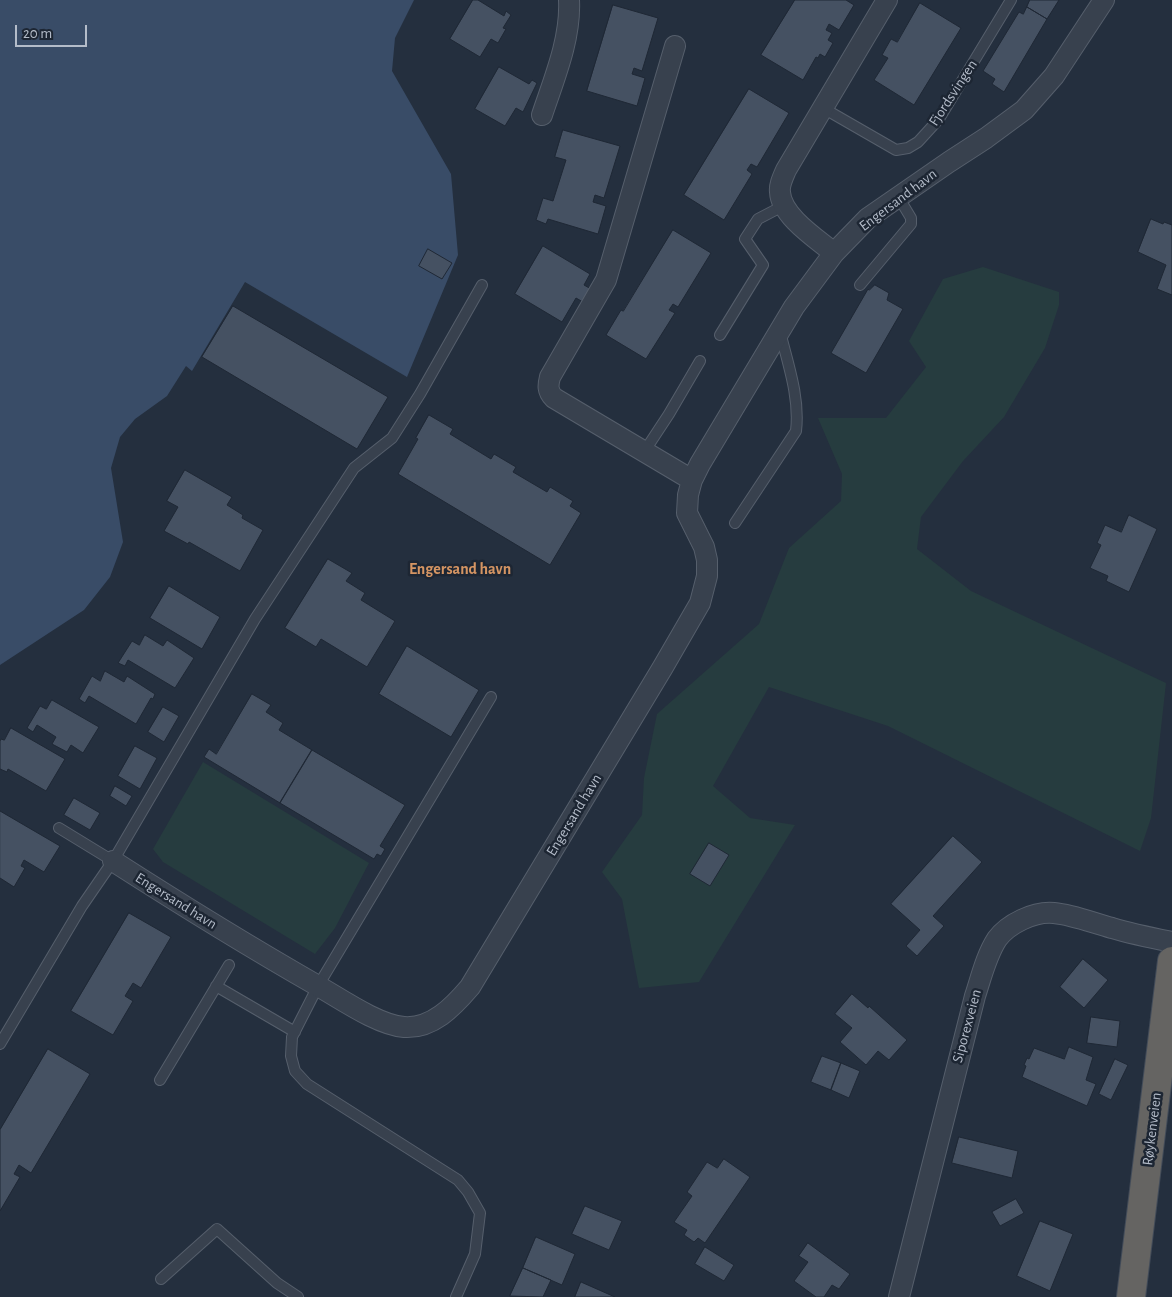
<!DOCTYPE html>
<html>
<head>
<meta charset="utf-8">
<style>
	body { margin:0 }
	#map { position:relative; width:1172px; height:1297px; overflow:hidden; background:#242f3e; font-family:"Alegreya Sans",sans-serif }
	canvas { display:block }
	.scale { position:absolute; left:15px; top:25px; width:72px; height:22px; box-sizing:border-box; border:2px solid #b4bcc9; border-top:0; padding-left:6px; font-size:15px; line-height:18px; white-space:nowrap; color:#b4bcc9; -webkit-text-stroke:4px #1d2633; paint-order:stroke }
</style>
</head>
<body>
<div id="map">
<canvas width="1172" height="1297"></canvas>
<div class="scale">20 m</div>
</div>
<script>
const g = document.querySelector('canvas').getContext('2d');
g.lineJoin = 'round';
function paint(path, color) { g.fillStyle = color; g.fill(path, 'evenodd'); }
function strokePath(path, color, width, dash) { g.strokeStyle = color; g.lineWidth = width; g.lineCap = dash ? 'butt' : 'round'; g.setLineDash(dash || []); g.stroke(path); }
function write(font, color, halo, rows, align = 'center') {
  g.font = font + ' "Alegreya Sans",sans-serif'; g.lineWidth = 5; g.setLineDash([]); g.textBaseline = 'middle'; g.strokeStyle = halo; g.fillStyle = color; for (const [text, x, y, turn = 0] of rows) {
    g.save(); g.translate(x, y); g.rotate((+turn || 0) * Math.PI / 180); g.textAlign = isNaN(turn) ? turn : align; if (halo) g.strokeText(text, 0, 0); g.fillText(text, 0, 0); g.restore();
  }
}
const green = new Path2D(`
	M983 267 1059 292V305L1045 348 1004 417 963 461 921 517 917 549 971 591 1166 683 1151 818 1140 851 888 726 769 687 713 786 750 818 795 825 699 982 639 988 622 899 602 872 642 815 644 778 657 714 759 624 789 548 841 501 842 474 818 418H886L926 367 909 341 943 279Z
	M203 762 369 863 335 928 315 954 163 862 153 849Z`);
const water = new Path2D(`
	M0 0H414L395 38 392 71 451 174 458 255 407 377 245 282 192 371 186 366 167 396 135 419 120 437 111 468 123 542 110 577 84 610 0 665Z`);
const building = new Path2D(`
	M473 0H478L504 16 506 11 511 15 503 28 506 29 498 43 491 39 480 57 450 39Z
	M795 0H846L854 5 839 30 829 24 826 30 832 33 828 40 833 43 825 57 820 54 818 58 816 57 803 80 761 55Z
	M1030 0H1059L1047 19 1027 7Z
	M920 3 961 28 914 105 874 80 888 58 882 55 891 39 897 42Z
	M613 5 658 18 642 71 634 68 632 74 645 78 637 106 587 91Z
	M1027 7 1047 19 1004 92 992 84 995 79 983 71 1019 12 1023 14Z
	M499 67 529 84 532 80 537 83 523 112 516 108 505 126 475 109Z
	M749 89 789 113 757 167 751 164 747 170 752 174 724 220 684 195Z
	M563 130 620 146 604 198 595 195 593 202 606 206 598 234 548 219 546 224 536 220 543 198 553 201 566 160 555 157Z
	M1151 219 1163 224 1164 222 1172 225V295L1157 289 1166 265 1138 252Z
	M673 230 711 253 678 307 673 304 669 310 675 313 646 359 606 335 621 310 623 311Z
	M543 246 590 274 584 285 591 289 583 302 576 298 562 322 515 294Z
	M428 249 452 263 442 279 419 266Z
	M875 285 889 293 887 300 903 309 866 373 831 353 868 289 869 290Z
	M233 306 388 397 357 449 202 357Z
	M429 415 453 429 450 434 491 459 494 454 516 467 513 472 547 492 550 487 573 501 570 506 581 513 550 565 398 474 418 439 416 438Z
	M185 470 232 497 227 505 243 515 242 518 263 530 240 571 189 542 188 544 164 531 178 507 167 501Z
	M1129 515 1157 529 1129 592 1106 581 1108 576 1090 568 1101 545 1097 543 1105 525 1121 532Z
	M328 559 352 573 346 581 365 593 361 600 395 621 367 667 321 639 316 647 285 628Z
	M169 586 220 617 202 649 150 618Z
	M145 635 163 646 167 640 194 658 175 688 128 660 125 666 118 663 132 641 139 645Z
	M407 646 479 690 451 737 379 694Z
	M105 671 124 682 127 676 155 694 153 699 151 698 136 724 89 696 85 703 79 699 92 676 100 681Z
	M252 694 271 705 266 712 283 723 279 730 312 750 280 803 204 757 209 749 216 754Z
	M52 700 99 727 83 753 71 745 67 752 52 744 56 737 37 725 33 732 27 728 40 706 46 709Z
	M163 707 179 716 164 742 148 732Z
	M11 728 65 759 46 791 8 769 7 772 0 769V741L1 739 4 740Z
	M135 746 157 758 140 789 118 776Z
	M312 750 405 805 380 846 385 849 381 856 377 854 374 859 280 803Z
	M115 786 132 796 126 806 110 796Z
	M74 798 100 813 90 830 64 815Z
	M0 811 60 846 44 872 24 860 21 866 25 868 14 887 0 878Z
	M953 836 982 862 933 916 944 926 917 956 906 946 920 930 891 904Z
	M709 843 729 855 710 886 690 874Z
	M129 913 171 937 141 988 133 983 125 996 133 1001 113 1035 71 1011Z
	M1083 959 1108 980 1084 1008 1060 987Z
	M852 994 868 1008 869 1006 907 1040 889 1060 878 1051 866 1065 840 1042 852 1028 835 1014Z
	M1091 1017 1120 1021 1117 1047 1087 1043Z
	M1069 1047 1093 1057 1086 1080 1096 1084 1087 1106 1022 1077 1026 1066 1024 1065 1027 1058 1029 1059 1034 1048 1064 1059Z
	M48 1049 90 1074 31 1173 19 1165 14 1174 20 1177 0 1211V1130Z
	M822 1056 841 1063 831 1090 811 1082Z
	M1115 1059 1128 1065 1111 1100 1099 1094Z
	M841 1063 860 1071 849 1098 831 1090Z
	M959 1137 1018 1151 1012 1178 952 1163Z
	M724 1159 750 1177 705 1243 698 1238 694 1242 684 1235 687 1230 674 1222 692 1196 687 1192 707 1162 717 1168Z
	M1016 1199 1024 1213 1000 1226 992 1212Z
	M585 1206 622 1221 609 1250 572 1234Z
	M1040 1221 1073 1234 1050 1291 1017 1276Z
	M536 1237 575 1254 562 1285 523 1268Z
	M808 1243 850 1274 839 1289 832 1285 824 1297H816L794 1281 808 1262 799 1256Z
	M705 1247 734 1265 724 1281 695 1264Z
	M523 1268 551 1280 543 1297 510 1296Z
	M581 1282 615 1297H575Z`);
const service = new Path2D(`
	M823 108 896 150 908 148 918 142 939 119 1011 0
	M860 285 911 224V218L899 198
	M720 335 763 265 745 239 758 219 783 206
	M644 452 669 414 700 361
	M735 523 796 431C800 398 788 364 780 332
	M59 828 113 861
	M216 986 295 1032
	M0 1044 82 906 113 861 255 619 354 468 392 438 420 394 482 285
	M160 1080 229 965
	M161 1279 217 1229 277 1283 298 1297
	M456 1297 475 1254 480 1213 468 1192 458 1180 307 1084 295 1071 291 1056 292 1037 318 986 491 697`);
const minor = new Path2D(`
	M675 46 606 280 550 377C548 385 547 391 554 398L692 480 700 464 794 307 834 253 868 218 949 162 986 138 1024 110 1054 76 1104 0
	M542 115C554 79 571 39 569 0
	M834 253C817 239 781 216 780 192 779 185 783 177 786 170L887 0
	M113 861C180 904 248 946 318 986 341 999 378 1025 404 1027 432 1029 453 1007 470 987L663 667 700 603 707 576V560L704 547 687 513 688 495 692 480
	M899 1297 975 996C981 978 986 956 997 939 1008 924 1034 911 1054 913 1074 915 1093 923 1112 928 1132 934 1152 938 1172 942`);
const trunk = new Path2D(`
	M1131 1297 1172 961`);
const streetNames = [
	["Fjordsvingen",953,93,-57],
	["Engersand havn",898,200,-37],
	["Engersand havn",574,815,-59],
	["Engersand havn",176,901,32],
	["Siporexveien",967,1026,-75],
	["Røykenveien",1152,1129,-83]
];
const neighbourhoodNames = [
	["Engersand havn",460,569]
];
paint(green, '#263c3f');
paint(water, '#394c67');
paint(building, '#455162');
strokePath(building, '#1f2835', 1);
strokePath(service, '#565f6c', 12);
strokePath(minor, '#565f6c', 22);
strokePath(trunk, '#434c59', 30);
strokePath(service, '#38414e', 10);
strokePath(minor, '#38414e', 20);
strokePath(trunk, '#656462', 28);
write('15px', '#b4bcc9', '#1d2633', streetNames);
write('bold 16px', '#d59563', '#1d2633', neighbourhoodNames);
</script>
</body>
</html>
